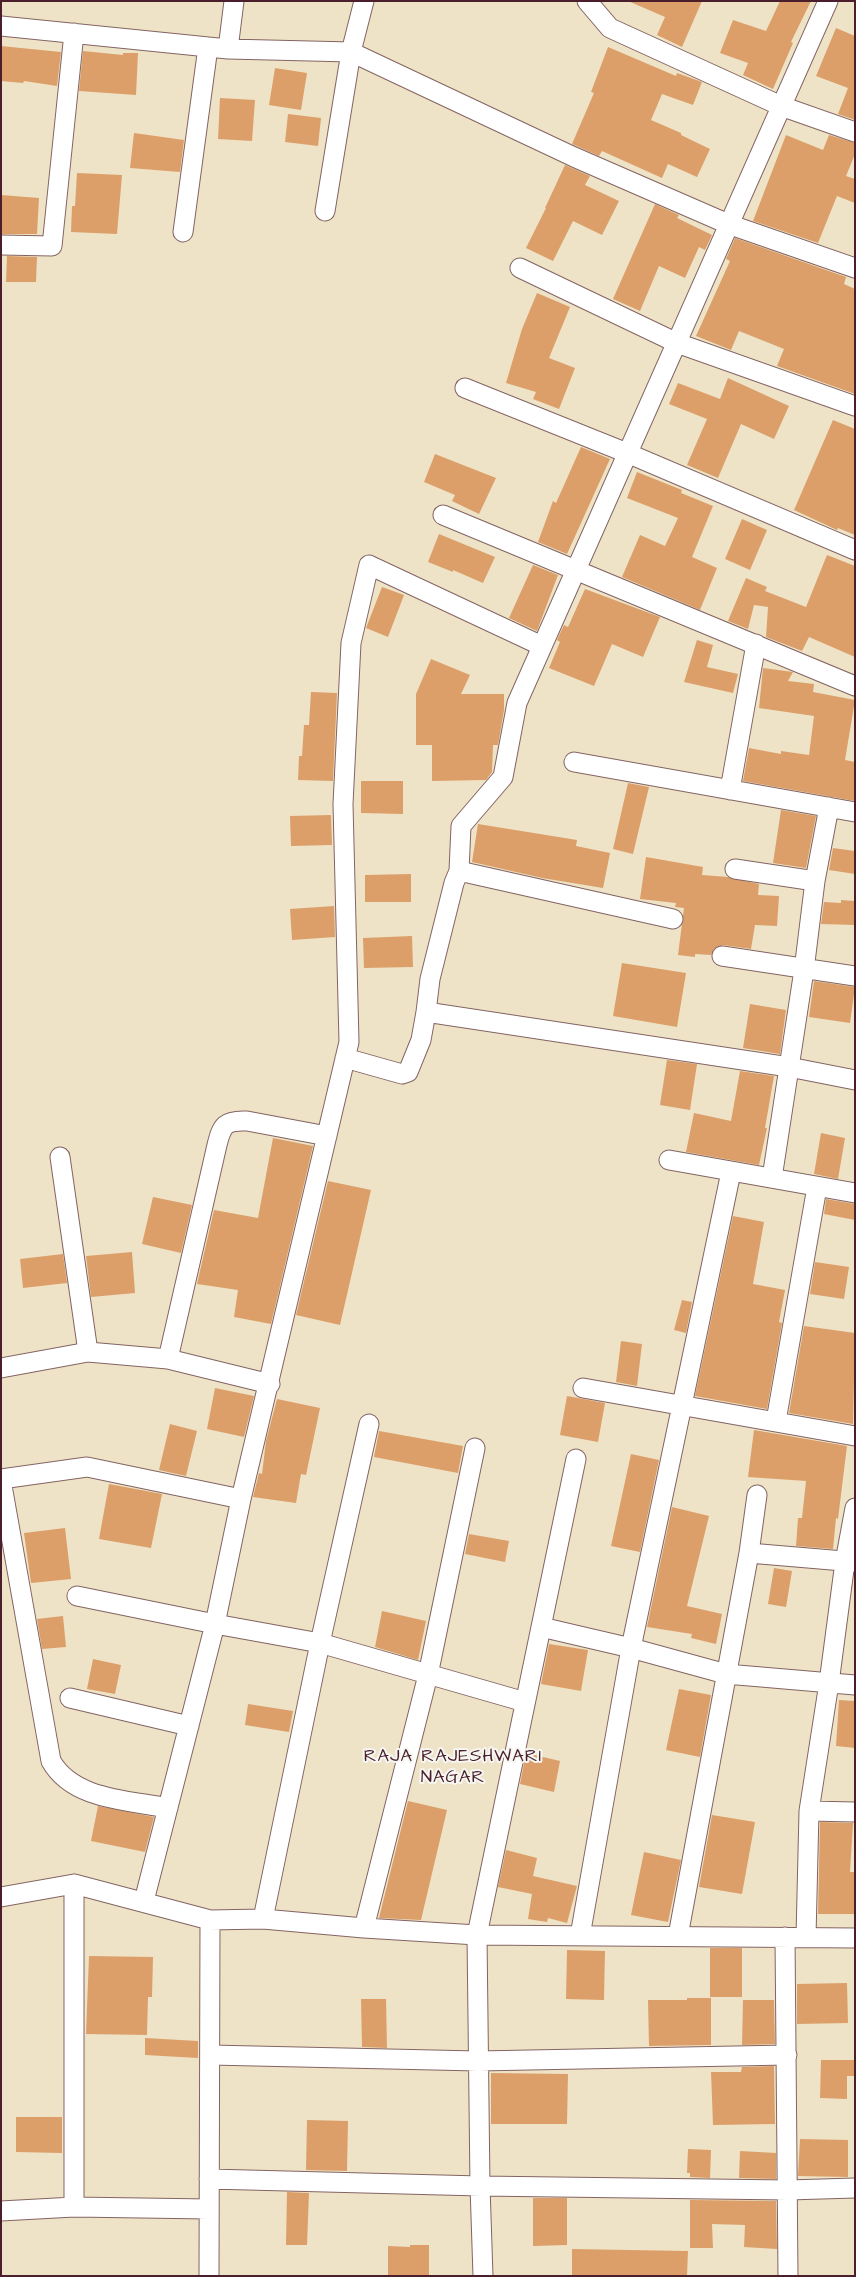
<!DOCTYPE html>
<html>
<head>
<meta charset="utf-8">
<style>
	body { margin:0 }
	#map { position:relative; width:856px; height:2277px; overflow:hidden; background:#eee3c7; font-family:"Architects Daughter",sans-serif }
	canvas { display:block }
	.frame { position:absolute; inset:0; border:2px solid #4a1f2b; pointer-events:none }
</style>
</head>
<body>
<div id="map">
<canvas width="856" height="2277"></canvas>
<div class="frame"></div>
</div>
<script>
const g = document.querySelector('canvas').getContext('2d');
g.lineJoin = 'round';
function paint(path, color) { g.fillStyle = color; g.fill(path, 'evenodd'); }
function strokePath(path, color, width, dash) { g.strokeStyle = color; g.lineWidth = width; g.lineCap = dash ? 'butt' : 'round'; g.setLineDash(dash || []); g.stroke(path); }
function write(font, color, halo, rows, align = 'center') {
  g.font = font + ' "Architects Daughter",sans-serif'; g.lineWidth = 4; g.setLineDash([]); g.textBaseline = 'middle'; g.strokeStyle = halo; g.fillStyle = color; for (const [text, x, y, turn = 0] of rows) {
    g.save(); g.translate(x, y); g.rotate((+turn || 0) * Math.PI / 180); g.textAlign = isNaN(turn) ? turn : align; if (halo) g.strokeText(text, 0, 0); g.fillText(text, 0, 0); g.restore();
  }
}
const building = new Path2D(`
	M628 1H702L682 47 657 35 665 17Z
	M780 1H811L791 42 793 43 773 89 743 75 748 63 720 53 733 20 766 31Z
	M836 28 855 36V120L838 114 848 88 816 76Z
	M1 46 61 52 57 86 24 81 23 83 1 81Z
	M608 47 676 76 677 73 702 82 693 105 662 94 651 120 681 133V135L710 149 697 177 668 164 662 178 602 151 599 156 572 144 594 93 591 92Z
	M83 51 123 55V53H138L136 95 79 91Z
	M275 68 307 73 301 110 269 105Z
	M220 98 255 100 252 141 218 139Z
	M288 114 321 118 318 146 285 142Z
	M134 133 184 140 180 172 130 168Z
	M786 135 823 150 829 135 855 143V154L846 176 855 179V203L837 196 818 243 753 221Z
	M565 165 590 176 585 185 619 201 602 235 573 221 553 261 526 248 546 208H545Z
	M77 173 122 175 117 234 71 232 72 206H75Z
	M1 195 39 198 37 234H1Z
	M655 204 679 215 677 218 712 235 705 250 699 247 685 278 659 266 640 311 613 299Z
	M735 238 846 277 844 284 855 289V394L777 366 784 349 739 331 731 350 696 336 730 261 726 259Z
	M7 256 37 257 36 282H6Z
	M537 293 570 307 549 358 575 368 559 409 533 399 536 392 506 383 522 329Z
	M728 378 789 406 774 439 741 424 718 478 687 465 707 419 669 404 678 383 720 399Z
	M833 420 855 429V535L838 528 837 530 794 510Z
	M581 447 610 459 567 554 538 542 553 501 556 503Z
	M435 454 496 478 479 514 452 501 455 495 424 482Z
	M637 472 682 490 681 493 713 506 692 557 717 568 700 610 622 577 640 535 665 546 678 518 627 498Z
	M742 519 767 530 750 570 725 559Z
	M439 534 495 557 483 583 453 570V572L428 562Z
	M827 555 855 566V657L809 637 802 651 766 637 768 607 754 605 748 629 728 621 746 578 767 587 765 591 806 607Z
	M533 565 558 575 537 631 509 618Z
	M382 587 404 595 388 637 366 628Z
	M585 589 660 617 643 657 612 644 594 686 549 668 560 642 557 640 564 625 568 627Z
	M697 640 713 645 707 667 738 674 733 693 684 682Z
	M431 659 470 675 461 694H504V710L498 745H493L492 772 486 780 432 781V745H416V694Z
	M763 668 793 672 788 681 814 684 813 692 855 700 845 760 855 762V801L743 781 749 748 781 754V751L809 755 814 716 759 708Z
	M311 692 337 693 333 781 298 780 299 756H302L304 725H309Z
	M361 781H403V814L361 813Z
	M628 783 649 787 633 854 613 849Z
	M781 810 816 816 806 868 773 863Z
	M331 815 332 845 291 846 290 816Z
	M478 824 577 840 576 846 610 853 603 888 542 878 472 862Z
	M833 848 855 851V874L829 870Z
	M646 857 703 867 702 875 728 877 759 884 758 895 779 896 777 926 755 925 751 949 723 945 714 949 711 955 695 954V957L678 955 684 908 675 907 676 903 640 899Z
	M411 874V902H365V875Z
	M841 900 855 901V925L821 924 824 902 841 903Z
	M334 906 335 937 292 940 290 909Z
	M412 936 413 967 364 968 363 938Z
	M622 963 686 973 677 1027 613 1016Z
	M814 981 855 987 850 1023 809 1017Z
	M750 1004 786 1010 780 1054 743 1048Z
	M667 1060 697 1064 690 1110 660 1105Z
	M740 1071 774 1076 765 1128H767L759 1165 686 1152 694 1113 731 1121Z
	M821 1133 845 1138 838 1179 814 1174Z
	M273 1138 313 1146 271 1324 234 1317 238 1290 197 1284 214 1210 258 1218Z
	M328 1181 371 1190 340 1325 296 1315Z
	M153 1197 192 1205 181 1253 142 1244Z
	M826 1199 855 1204V1220L824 1214Z
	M733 1216 764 1222 753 1284 785 1290 779 1322 782 1323 767 1409 695 1396Z
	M132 1252 135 1293 91 1297 86 1256Z
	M63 1254 67 1283 23 1288 20 1259Z
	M815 1262 849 1267 844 1299 810 1294Z
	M682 1300 692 1302 686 1333 674 1330Z
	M804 1326 855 1333 853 1424 789 1413Z
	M621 1341 642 1344 637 1386 616 1382Z
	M215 1388 254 1396 244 1437 207 1429Z
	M567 1396 605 1403 598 1442 560 1435Z
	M277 1399 320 1408 306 1475 301 1474 296 1503 253 1497 259 1473 262 1474 266 1441Z
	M170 1424 197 1431 186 1476 159 1470Z
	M754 1430 847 1446 838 1519 836 1518 833 1549 796 1546 798 1518H802L806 1481 748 1477Z
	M379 1431 463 1446 458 1473 374 1457Z
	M631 1454 659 1460 640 1552 611 1546Z
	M109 1484 162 1494 151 1548 99 1539Z
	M672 1507 709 1516 687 1606 722 1614 716 1644 691 1638 692 1634 647 1627Z
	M65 1528 71 1579 31 1583 24 1533Z
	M469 1534 509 1541 505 1562 465 1554Z
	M774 1568 792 1571 786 1607 768 1604Z
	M382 1611 426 1621 418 1660 375 1647Z
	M63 1616 66 1647 42 1649 37 1619Z
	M549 1644 588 1650 581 1691 541 1684Z
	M93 1659 121 1665 115 1694 87 1689Z
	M679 1689 711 1695 700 1757 666 1750Z
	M839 1700 855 1701V1748L836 1746Z
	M248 1704 293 1711 289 1732 245 1725Z
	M526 1753 560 1761 554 1792 520 1784Z
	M408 1801 447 1810 421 1920 379 1918Z
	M98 1806 154 1817 145 1852 91 1841Z
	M712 1815 755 1822 742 1894 699 1887Z
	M820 1822 853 1823 850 1872H855V1914H818Z
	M506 1850 537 1858 533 1876 577 1886 567 1923 548 1918 547 1922 528 1919 532 1894 498 1887Z
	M644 1852 681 1860 668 1922 631 1915Z
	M710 1948H742V1997H710Z
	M567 1950 605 1951 604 2000 566 1999Z
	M89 1956 153 1957 152 1997H148L147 2035 86 2034Z
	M847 1983 848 2023 797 2024V1984Z
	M687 1998H711V2045L649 2046 648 2000H687Z
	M361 1999H386L387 2048 362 2047Z
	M743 2000H774L775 2044 742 2045Z
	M145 2038 198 2041V2058L145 2055Z
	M821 2060H855V2076H847V2099L820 2098Z
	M774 2066 775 2124 713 2125 711 2072H741L742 2067Z
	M491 2073 568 2074 567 2124H491Z
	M16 2117H62V2153L16 2152Z
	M307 2120 348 2121 347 2171 306 2170Z
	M800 2139 848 2140V2177L798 2176Z
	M688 2149 711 2150 710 2178 690 2177V2173H687Z
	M740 2151 776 2153V2179L739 2178Z
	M287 2192 309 2193 307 2245H286Z
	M533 2198H567V2245L533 2246Z
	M690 2200 776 2201 777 2249 744 2247 745 2225 712 2224 713 2248H690Z
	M410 2245H429V2276H388V2246L410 2247Z
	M572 2249 688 2251 687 2276H572Z`);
const minor = new Path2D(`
	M587 1 610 28 781 106 855 132
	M1 26 228 49 351 52 574 157 728 224 855 268
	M228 49 234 1
	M325 211 351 52 364 1
	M183 232 208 47
	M1 245 52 246 74 33
	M520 268 677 343 855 406
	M465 388 627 453 855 550
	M443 515 855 686
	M574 762 855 812
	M730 790 756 644
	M735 869 815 881
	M673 919 459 871 461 826 503 777 517 703 828 1
	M722 956 855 976
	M426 1012 430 979 454 883 459 871
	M345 1058 402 1074 408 1072 421 1040 426 1012 789 1067 855 1080
	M60 1157 88 1352
	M669 1160 855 1193
	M772 1178 804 970 815 881 829 807
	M168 1359 217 1145C222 1125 225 1120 247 1121L327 1136
	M1 1368 88 1352 168 1359 270 1384
	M583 1388 855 1436
	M776 1421 817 1187
	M1 1479 87 1467 241 1499
	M1 1480 51 1761C73 1800 128 1800 168 1808
	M749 1553 855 1562
	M77 1596 215 1624 320 1643 525 1702
	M541 1627 631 1648 726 1674 855 1685
	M70 1698 189 1726
	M809 1811 855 1812
	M74 1884V2207
	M1 1897 74 1884 210 1920 263 1919 364 1928 477 1935 855 1938
	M144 1901 215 1624 241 1499 349 1042 343 804 351 643 369 565 542 646
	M263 1919 320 1643 369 1424
	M364 1928 428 1675 475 1448
	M580 1936 631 1648 731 1172
	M678 1936 749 1553 757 1495
	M785 1937 788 2276
	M806 1937 809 1811 829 1683 845 1562 855 1508
	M210 2055 478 2061 787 2055
	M209 2179 480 2186 788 2190 855 2188
	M1 2211 74 2207 209 2209
	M209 2276 210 1920
	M483 2276 480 2186 477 1935 576 1459`);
const neighbourhoodNames = [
	["RAJA RAJESHWARI",453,1757],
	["NAGAR",453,1778]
];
paint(building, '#dc9f69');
strokePath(minor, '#836462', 21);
strokePath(minor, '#fff', 19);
g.letterSpacing = '1px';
write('18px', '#4a1f2b', '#f6f6f2', neighbourhoodNames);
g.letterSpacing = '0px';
</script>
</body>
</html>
